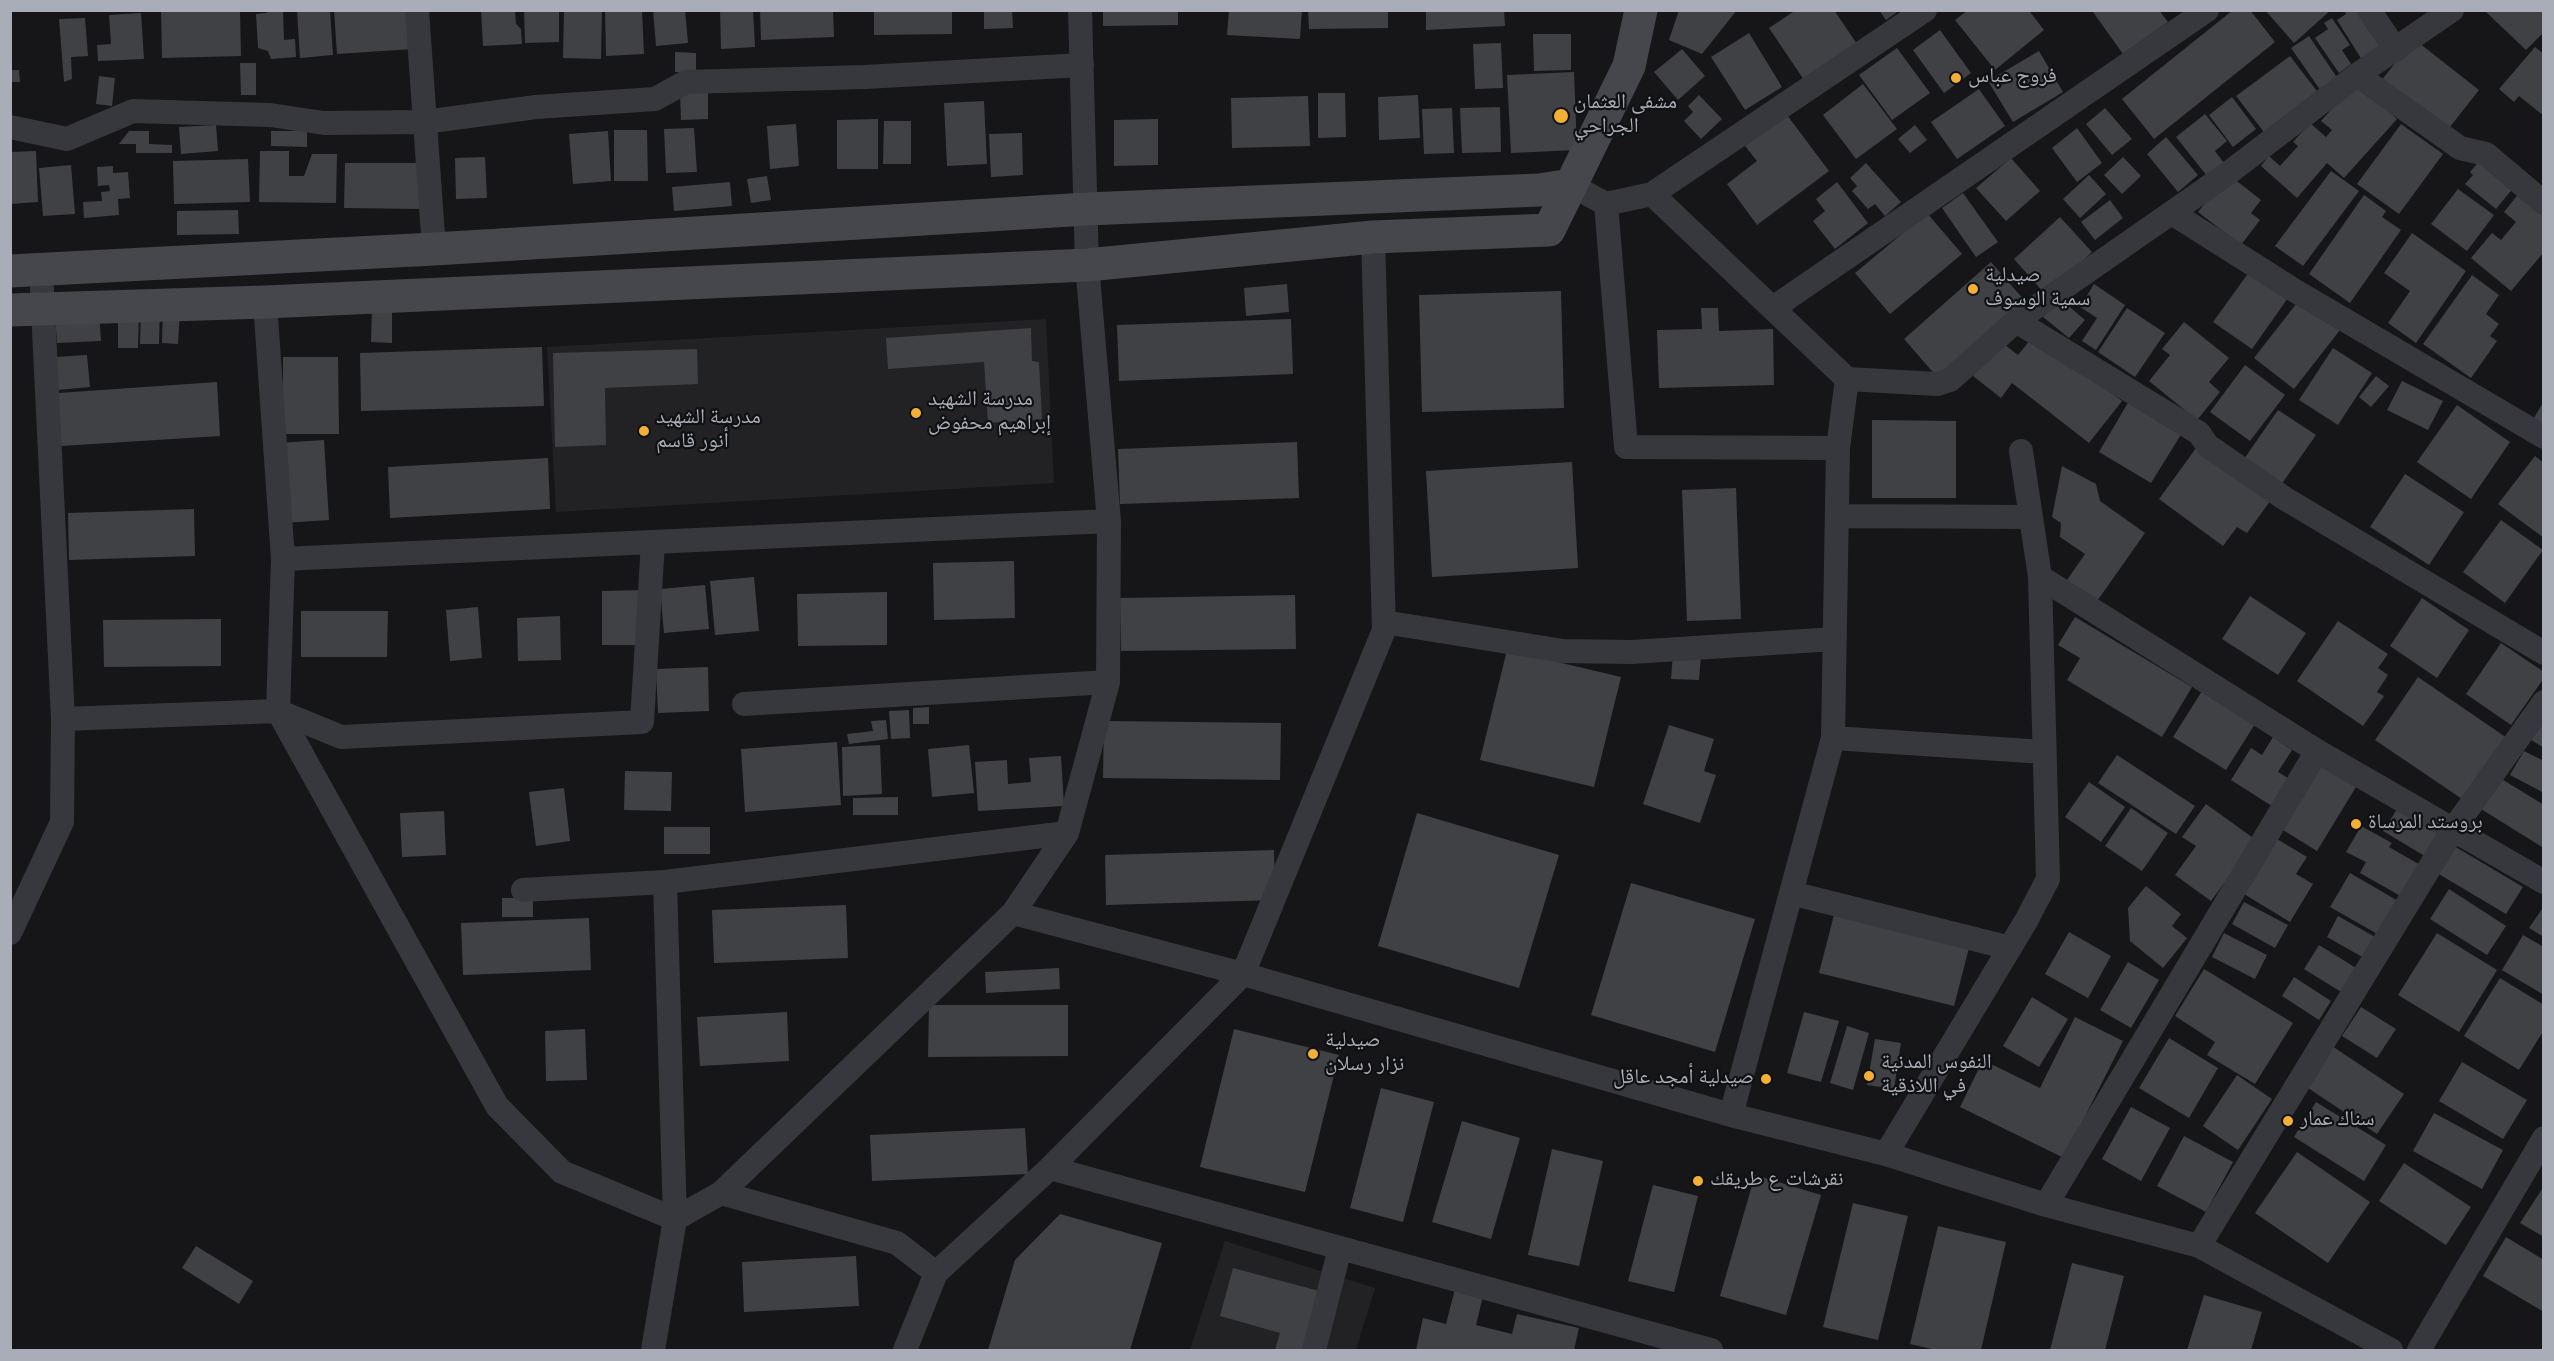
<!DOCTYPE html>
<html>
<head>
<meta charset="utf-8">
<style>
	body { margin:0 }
	#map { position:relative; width:2554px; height:1361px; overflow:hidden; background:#161618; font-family:Overpass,sans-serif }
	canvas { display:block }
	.frame { position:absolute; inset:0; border:12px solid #a8adb8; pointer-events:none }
</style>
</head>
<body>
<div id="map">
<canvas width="2554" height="1361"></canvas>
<div class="frame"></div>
</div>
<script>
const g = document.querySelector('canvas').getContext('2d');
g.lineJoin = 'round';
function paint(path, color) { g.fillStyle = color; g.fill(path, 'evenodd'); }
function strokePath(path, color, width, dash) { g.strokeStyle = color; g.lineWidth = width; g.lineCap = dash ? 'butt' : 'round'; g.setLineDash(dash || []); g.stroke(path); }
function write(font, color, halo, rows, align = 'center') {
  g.font = font + ' Overpass,"Noto Naskh Arabic",sans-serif'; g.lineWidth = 4.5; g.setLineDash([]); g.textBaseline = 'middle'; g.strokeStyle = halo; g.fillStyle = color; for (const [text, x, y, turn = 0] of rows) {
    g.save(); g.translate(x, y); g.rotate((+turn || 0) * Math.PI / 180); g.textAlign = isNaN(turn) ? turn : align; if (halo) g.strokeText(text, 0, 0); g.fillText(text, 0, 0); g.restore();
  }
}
const built = new Path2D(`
	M1046 319 1054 483 556 512 547 347Z
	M1225 1241 1375 1288 1356 1350H1190Z`);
const building = new Path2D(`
	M161 10H240L241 56 162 58Z
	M267 10H283L284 40 295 39 296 57 271 59 268 51 258 48 256 14 267 13Z
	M297 10H330L333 55 300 58Z
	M334 10H410L413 49 337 54Z
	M481 10H515L516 24 521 29 522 44 483 46Z
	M524 10H559V42L525 43Z
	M564 10H602L601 59 563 58Z
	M605 10H642L644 54 606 56Z
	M653 10H685L688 43 656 46Z
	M720 10H753L755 47 721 49Z
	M760 10H833L834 37 761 40Z
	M874 10H952V34L874 35Z
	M984 10H1012L1013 28 984 29Z
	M1103 10H1178V25L1103 26Z
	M1229 10H1302L1300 39 1227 35Z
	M1308 10H1388V28L1309 29Z
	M1426 10H1504L1505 26 1426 30Z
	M1679 10H1737L1702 54 1669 40Z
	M1796 10H1834L1857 44 1804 80 1769 28Z
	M1879 10H1900L1886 20Z
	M1968 10H2031L2030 12 2044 30 1995 70 1955 20Z
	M2095 10H2159L2168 22 2123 54 2093 12Z
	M2233 10H2250L2275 42 2154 139 2122 99Z
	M2265 10H2331L2294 43Z
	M2344 10H2360L2383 47 2362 60 2337 20 2346 14Z
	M2484 10H2544V32L2526 50Z
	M141 13 144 59 98 61 97 45 111 44 109 15Z
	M85 18 88 56 71 57 72 79 64 82 59 19Z
	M2332 18 2350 45 2342 50 2351 64 2339 73 2315 38 2328 29 2324 23Z
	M1940 30 1971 73 1944 93 1913 50Z
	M1749 33 1782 87 1745 110 1711 57Z
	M1533 34H1571V70L1534 71Z
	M2309 36 2340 82 2323 94 2291 48Z
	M2414 39 2479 90 2446 132 2381 81Z
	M1501 43 1503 88 1475 89 1473 44Z
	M2535 47 2544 54V116L2519 96 2514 102 2499 89Z
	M1897 48 1930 93 1892 120 1859 75Z
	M1682 49 1705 76 1678 100 1654 72Z
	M2039 51 2063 92 2013 122 1988 81Z
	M675 52 696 53V72H675Z
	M2290 56 2320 95 2267 136 2236 96Z
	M240 63H256V95H241Z
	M10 70H19L20 82H10Z
	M1574 72 1577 150 1511 153 1507 75Z
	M99 76 115 78 112 106 96 104Z
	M2356 82 2397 119 2344 178 2327 163 2297 198 2261 166 2269 156 2280 166 2298 146 2293 142 2310 123 2326 137 2332 130 2321 121Z
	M1863 84 1897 129 1856 159 1823 115Z
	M1979 89 2005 126 1957 159 1931 122Z
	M680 92H708V119L681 120Z
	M1318 93H1345L1346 137 1318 138Z
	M1418 95 1420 138 1379 140 1378 97Z
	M1699 95 1722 119 1701 139 1684 121 1693 112 1688 106Z
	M1308 96 1310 146 1232 148 1231 98Z
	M2232 97 2256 129 2233 147 2209 115Z
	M984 101 987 164 947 166 944 103Z
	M1500 107 1501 152 1462 153 1460 108Z
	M1452 108 1454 153 1424 154 1422 109Z
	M2105 108 2132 139 2112 155 2086 124Z
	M2205 114 2227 141 2215 151 2224 163 2207 176 2176 137Z
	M1787 115 1829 171 1757 225 1727 184 1757 161 1745 146Z
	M878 119V169H837V120Z
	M1158 119V165L1114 166V120Z
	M884 121H911V164H883Z
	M796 124 799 166 770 169 767 126Z
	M2401 124 2443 154 2399 214 2357 184Z
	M216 125 218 151 181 154 179 127Z
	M1915 125 1927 140 1910 153 1898 139Z
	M694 128 697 172 666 173 664 129Z
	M2077 128 2102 163 2077 182 2052 148Z
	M614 130H647L648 181H614Z
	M129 131H149V144L172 145V153H136V144H119Z
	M271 131H307V147L271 146Z
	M608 131 611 181 573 184 569 134Z
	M1022 133 1023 175 991 177 989 134Z
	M2166 137 2198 175 2178 192 2147 154Z
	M36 151 38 202 10 204V152Z
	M260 151H289V176H304L312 154H337L336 203 259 202Z
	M485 157 487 198 456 199 455 158Z
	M2123 157 2141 176 2122 194 2104 175Z
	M2011 158 2040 191 2006 221 1976 188Z
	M248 159 250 202 174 204 173 161Z
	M2481 159 2514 187 2496 209 2465 184 2473 175 2470 172Z
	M345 163H421L420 209 344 208Z
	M1866 163 1901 202 1885 216 1875 204 1868 209 1852 191 1857 186 1850 178Z
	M71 165 75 214 43 216 39 168Z
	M113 166V173L128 172 130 198 118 199 119 215 84 218 83 202 102 201 101 192 110 191 109 185 98 186 97 167Z
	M2331 171 2359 191 2303 266 2275 246Z
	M2228 174 2261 200 2251 213 2260 220 2241 245 2198 212Z
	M2089 175 2106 194 2080 218 2063 199Z
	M767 176 771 200 751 203 747 179Z
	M730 182 732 206 674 211 672 187Z
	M1837 182 1868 223 1835 249 1813 221 1825 211 1816 199Z
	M2458 189 2494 215 2467 251 2431 224Z
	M2520 192 2544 211V252L2511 291 2471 258 2492 233 2501 240 2516 222 2504 212Z
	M1963 193 1998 242 1976 257 1942 208Z
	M2364 195 2386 211 2382 217 2401 230 2350 303 2309 274Z
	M2110 200 2123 218 2095 240 2081 222Z
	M238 210 239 234 177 235V211Z
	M1927 213 1962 254 1890 314 1855 273Z
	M2060 217 2092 252 2046 295 2014 259Z
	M2412 233 2466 271 2416 343 2388 323 2410 291 2384 273Z
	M1991 262 2025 301 1938 378 1904 339Z
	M2252 268 2290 295 2252 349 2213 322Z
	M2472 275 2499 295 2486 314 2499 324 2490 336 2497 341 2471 378 2423 344Z
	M1287 284 1289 312 1246 316 1244 288Z
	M2094 284 2125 305 2096 350 2082 341 2097 318 2080 307Z
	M1561 291 1564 408 1422 412 1419 295Z
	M2059 298 2085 320 2069 338 2043 317Z
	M2300 299 2340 330 2294 389 2254 358Z
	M141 308H160L159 344H140Z
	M372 308H392V343L371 342Z
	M1701 308H1718L1719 331 1773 329 1774 385 1659 388 1657 330 1702 329Z
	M2127 308 2165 333 2135 377 2098 352Z
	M163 309 180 310 178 344 162 343Z
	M118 310H139L138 348H118Z
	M99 312 101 341 57 343 55 315Z
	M1291 319 1293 374 1119 381 1117 325Z
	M2184 322 2229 358 2209 382 2220 392 2197 420 2149 381 2170 355 2162 349Z
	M1031 328 1032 361 1039 362 1042 419 988 423 984 362 888 369 886 338Z
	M2035 334 2122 401 2089 443 2012 383 2001 398 1973 376 2000 341 2018 355Z
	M542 347 544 406 361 411 360 353Z
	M2333 348 2372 373 2338 425 2299 400Z
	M697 349 698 384 605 388 606 445 555 447 553 353Z
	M87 355 90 387 57 390 55 357Z
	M283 357H338L339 434H283Z
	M2245 365 2285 395 2250 441 2210 412Z
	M2376 376 2389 386 2371 407 2359 397Z
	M2402 381 2443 401 2428 430 2387 410Z
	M217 382 220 436 61 446 58 393Z
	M2129 401 2182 433 2151 483 2099 452Z
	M2544 401V434L2529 426Z
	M2457 405 2510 442 2471 499 2417 462Z
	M2278 410 2316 435 2281 485 2244 459Z
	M1872 420 1956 421V498H1872Z
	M324 440 329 520 283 523 278 443Z
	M1297 442 1299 498 1120 504 1118 449Z
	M2199 444 2273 497 2247 533 2237 527 2223 546 2159 499Z
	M2535 456 2544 463V538L2498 504Z
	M548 458 550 509 390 518 388 467Z
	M1572 462 1578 568 1432 577 1426 471Z
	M2062 466 2096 484 2100 501 2145 533 2095 604 2065 583 2085 554 2060 537 2061 523 2052 517Z
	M2405 474 2464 512 2429 565 2370 527Z
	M1736 488 1741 619 1687 621 1682 490Z
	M194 509 195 556 69 560 68 513Z
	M2501 520 2543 550 2505 603 2463 572Z
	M1014 561 1015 618 934 620 933 563Z
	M754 577 759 631 715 635 710 581Z
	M705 585 709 629 664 633 660 589Z
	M645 590 646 645H602V591Z
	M887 592V645L798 646 797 594Z
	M1295 595 1296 649 1121 651 1120 598Z
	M2250 596 2306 633 2278 675 2222 639Z
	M2422 598 2469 630 2437 678 2390 646Z
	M478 607 482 658 450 661 446 610Z
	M301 611H388L387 657H301Z
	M560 616 561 660 518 661 517 618Z
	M2075 617 2192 687 2162 737 2067 680 2080 658 2058 645Z
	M221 619V666L104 667 103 620Z
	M2338 621 2388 654 2378 668 2388 675 2377 692 2384 696 2363 726 2297 681Z
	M2501 643 2544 672V678L2511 725 2466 694Z
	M1507 650 1621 677 1594 787 1480 760Z
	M1673 654 1701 655 1699 680 1671 679Z
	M708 667 709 711 658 713 656 669Z
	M2418 677 2507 738 2465 801 2375 740Z
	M2202 691 2255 724 2226 770 2173 737Z
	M929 707V724H913V708Z
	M909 710 910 738 891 739 889 711Z
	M2544 714V748L2528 738Z
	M886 720 888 739 849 744 847 734 873 731 871 721Z
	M1104 721 1281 723 1280 780 1103 778Z
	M1669 725 1714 739 1704 771 1716 775 1700 823 1643 804Z
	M2273 737 2292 750 2278 772 2293 781 2275 808 2231 780 2251 748 2262 755Z
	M837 742 841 805 745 812 741 749Z
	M880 745 882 794 843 796 842 747Z
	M969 745 974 793 932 797 928 749Z
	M2524 751 2544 761V793L2510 775Z
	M2117 755 2195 806 2176 834 2098 783Z
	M1061 756 1064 806 978 811 975 762 1007 760 1008 784 1031 782 1029 758Z
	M2320 766 2356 787 2317 851 2283 830Z
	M625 771 672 772 671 811 624 810Z
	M2500 778 2544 805 2542 847 2481 809Z
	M2089 782 2125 807 2101 842 2065 817Z
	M564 788 570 841 536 846 529 792Z
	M898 797V815H853V798Z
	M2206 804 2256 840 2211 901 2175 875 2196 846 2182 837Z
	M2399 806 2443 832 2428 858 2383 831Z
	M2131 808 2168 833 2142 871 2105 846Z
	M444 811 446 855 402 857 400 813Z
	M1417 813 1559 855 1519 988 1378 946Z
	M2361 826 2392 843 2389 847 2422 866 2404 898 2360 873 2366 862 2346 852Z
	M664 827H710V854H664Z
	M2277 839 2307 857 2296 874 2313 884 2290 922 2244 894Z
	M2454 846 2523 887 2506 914 2437 873Z
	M1274 850 1275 900 1106 905 1105 855Z
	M2350 873 2400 902 2381 936 2330 907Z
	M1631 883 1755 919 1715 1052 1591 1015Z
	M2146 886 2181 914 2172 926 2187 938 2163 968 2130 941 2128 908Z
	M2449 889 2506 926 2487 955 2430 919Z
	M502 898H533V917H502Z
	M2244 902 2288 925 2275 948 2232 924Z
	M846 905 848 958 714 963 712 910Z
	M2544 906V937L2529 928Z
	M1835 911 1970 944 1954 1006 1819 973Z
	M2338 916 2375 937 2364 958 2327 937Z
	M589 918 591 970 463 975 461 923Z
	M2069 932 2111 956 2088 998 2045 974Z
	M2224 933 2267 955 2255 979 2212 957Z
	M2437 933 2497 970 2459 1032 2398 995Z
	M2523 935 2544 947V995L2502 970Z
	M2319 945 2361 971 2346 995 2304 969Z
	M2128 962 2159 980 2131 1028 2100 1010Z
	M1059 968 1060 989 986 993 985 972Z
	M2204 969 2293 1023 2255 1084 2207 1055 2215 1042 2175 1016Z
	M2294 977 2331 1001 2319 1020 2282 996Z
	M2500 978 2544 1005V1030L2519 1070 2464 1036Z
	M2032 997 2068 1019 2039 1067 2003 1046Z
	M929 1005H1068V1056L928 1057Z
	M2361 1007 2396 1029 2377 1058 2342 1036Z
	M787 1012 789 1061 700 1066 697 1017Z
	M1804 1012 1839 1021 1821 1082 1787 1073Z
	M2075 1017 2123 1041 2064 1158 1960 1107 1983 1060 2040 1088Z
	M1847 1026 1869 1033 1853 1090 1830 1083Z
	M585 1029 587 1080 546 1081 545 1031Z
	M1234 1029 1339 1055 1305 1192 1200 1167Z
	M2169 1038 2218 1068 2189 1118 2139 1088Z
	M1875 1039 1901 1043 1894 1089 1867 1085Z
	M2332 1046 2404 1094 2377 1134 2305 1086Z
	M2462 1062 2527 1100 2503 1139 2439 1101Z
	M2237 1075 2272 1099 2238 1150 2203 1126Z
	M1381 1088 1434 1102 1403 1222 1350 1208Z
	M2316 1102 2386 1145 2364 1181 2294 1137Z
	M2131 1107 2170 1128 2141 1181 2102 1159Z
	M2434 1113 2503 1150 2482 1189 2413 1151Z
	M1462 1121 1520 1138 1491 1239 1432 1222Z
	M1025 1128 1028 1174 872 1181 870 1135Z
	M2184 1136 2233 1162 2206 1212 2157 1186Z
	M1552 1149 1603 1161 1579 1266 1528 1255Z
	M2297 1152 2370 1202 2328 1263 2255 1213Z
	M2404 1163 2471 1207 2446 1245 2379 1201Z
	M1755 1175 1821 1195 1786 1315 1720 1296Z
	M1653 1185 1698 1196 1674 1292 1628 1281Z
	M2544 1186V1237L2520 1223Z
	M1853 1203 1908 1216 1878 1340 1823 1327Z
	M1060 1214 1162 1243 1130 1350H988L1015 1260Z
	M1938 1226 2006 1242 1981 1350H1936L1910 1344Z
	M2506 1237 2544 1260V1312L2483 1276Z
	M196 1246 253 1281 239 1304 182 1268Z
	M856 1256 859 1306 744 1312 742 1262Z
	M2072 1263 2124 1276 2105 1350H2050Z
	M1233 1268 1323 1292 1307 1350H1275L1280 1333 1220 1316Z
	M1455 1289 1483 1296 1476 1325 1512 1334 1517 1314 1579 1328 1574 1350H1416L1423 1318 1446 1324Z
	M2204 1295 2262 1312 2251 1350H2187Z`);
const street = new Path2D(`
	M417 10 434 249
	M2369 10 2396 50
	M2357 75 2460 148 2486 154 2544 203
	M10 127 67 139 133 111 270 115 324 123 424 122 536 107 655 99 686 82 865 77 1082 65
	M1571 185 1606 204 1652 194 1847 379 1937 384 1950 380 2016 321 2227 174 2357 75 2452 10
	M1652 194 1925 10
	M1606 204 1626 447 1838 448
	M2172 213 2292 289 2544 437
	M265 302 283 559 278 711 497 1106 562 1172 675 1219 721 1193 1013 913 1067 833 1108 682 1109 521 1087 265 1080 10
	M1773 308 2207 10
	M2016 321 2199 433 2208 446 2284 498 2544 653
	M1837 516 2031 517
	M283 559 1109 521
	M2040 577 2317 751 2544 882
	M1384 622 1563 651 1632 652 1835 639
	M744 704 1108 682
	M63 719 278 711 341 737 642 722 653 542
	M1833 738 2044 752
	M523 890 665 882 1067 833
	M1791 893 2010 948
	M1013 913 1243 974 1731 1115 1886 1154 2046 1205 2199 1246 2391 1350
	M10 933 62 822 63 719 41 269
	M1731 1115 1833 738 1838 448 1847 379
	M1886 1154 2026 921 2048 879 2040 577 2021 451
	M1050 1168 1711 1350
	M721 1193 897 1243 936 1273
	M2046 1205 2317 751
	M2199 1246 2452 831 2544 702
	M653 1350 675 1219 665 882
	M905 1350 936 1273 1050 1168 1243 974 1384 630 1373 237
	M1314 1350 1340 1248
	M2419 1350 2544 1138`);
const secondary = new Path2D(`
	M1571 185 1629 66 1641 10
	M10 271 434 249 1087 209 1539 190 1571 185 1549 230 1373 237 1087 265 265 302 10 310`);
const markers = [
	[1956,78,6,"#f2b134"],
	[1561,116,8,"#f2b134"],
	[1973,289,6,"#f2b134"],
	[916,413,6,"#f2b134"],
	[644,431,6,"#f2b134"],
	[2356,824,6,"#f2b134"],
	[1313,1054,6,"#f2b134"],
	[1869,1076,6,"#f2b134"],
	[1766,1079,6,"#f2b134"],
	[2288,1121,6,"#f2b134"],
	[1698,1181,6,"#f2b134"]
];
const poiNames = [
	["فروج عباس",1968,78],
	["مشفى العثمان",1574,104],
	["الجراحي",1574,128],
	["صيدلية",1985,277],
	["سمية الوسوف",1985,301],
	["مدرسة الشهيد",928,401],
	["إبراهيم محفوض",928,425],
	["مدرسة الشهيد",656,419],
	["أنور قاسم",656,443],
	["بروستد المرساة",2368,824],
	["صيدلية",1325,1042],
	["نزار رسلان",1325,1066],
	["النفوس المدنية",1881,1064],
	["في اللاذقية",1881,1088],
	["صيدلية أمجد عاقل",1754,1079,"right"],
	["سناك عمار",2300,1121],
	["نقرشات ع طريقك",1710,1181]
];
paint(built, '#222225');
paint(building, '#404145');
strokePath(street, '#37383d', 24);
strokePath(secondary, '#45474d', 33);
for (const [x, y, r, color] of markers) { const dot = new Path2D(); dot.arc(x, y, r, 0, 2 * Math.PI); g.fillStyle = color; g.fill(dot); strokePath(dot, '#111113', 2); }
write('21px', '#a8adb8', '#111113', poiNames, 'left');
</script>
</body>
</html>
